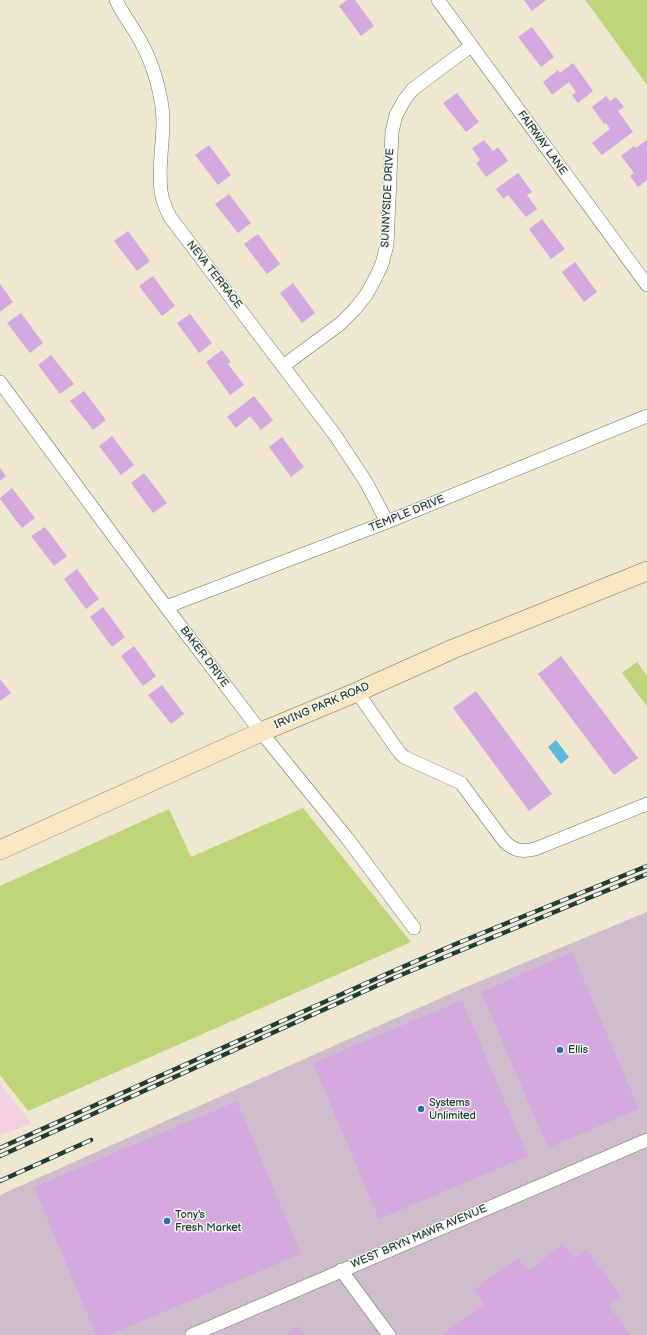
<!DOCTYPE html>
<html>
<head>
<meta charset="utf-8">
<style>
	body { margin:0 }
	canvas { display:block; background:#efe7cf }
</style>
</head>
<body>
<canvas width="647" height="1335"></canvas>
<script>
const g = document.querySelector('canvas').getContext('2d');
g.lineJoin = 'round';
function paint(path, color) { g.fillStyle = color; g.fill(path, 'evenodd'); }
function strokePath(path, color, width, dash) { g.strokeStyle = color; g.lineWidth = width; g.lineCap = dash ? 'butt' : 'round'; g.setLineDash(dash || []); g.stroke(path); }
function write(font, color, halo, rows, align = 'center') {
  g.font = font + ' "Balsamiq Sans",sans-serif'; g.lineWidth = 3; g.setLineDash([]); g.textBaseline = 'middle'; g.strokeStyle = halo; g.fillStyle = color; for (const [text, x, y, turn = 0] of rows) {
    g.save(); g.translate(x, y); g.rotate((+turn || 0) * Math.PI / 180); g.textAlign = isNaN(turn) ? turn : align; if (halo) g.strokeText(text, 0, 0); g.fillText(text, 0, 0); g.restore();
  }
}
const built = new Path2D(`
	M0 1084 31 1123 0 1136Z`);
const industrial = new Path2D(`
	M647 912V1335H0V1195L461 989Z`);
const green = new Path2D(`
	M585 0H647V85L592 9Z
	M637 662 647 676V704L646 705 622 673Z
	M303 808 411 942 28 1111 0 1075V886L169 809 191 857Z`);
const water = new Path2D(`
	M556 740 569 757 561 764 548 747Z`);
const building = new Path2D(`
	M347 0H355L374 26 361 36 339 6Z
	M524 0H546L532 11Z
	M532 27 554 57 541 67 518 37Z
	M573 63 593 91 578 103 572 95 576 92 569 82 552 95 543 82 558 70 560 73Z
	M457 93 479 122 466 132 443 103Z
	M606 96 610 101 616 97 624 107 618 111 633 132 602 155 592 143 610 129 606 123 604 124 592 107Z
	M484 140 493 151 498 147 508 161 486 177 476 163 480 160 472 148Z
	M647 140V180L638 187 630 176 634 173 621 156 634 146 636 148Z
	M209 145 231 175 218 185 195 155Z
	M518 173 532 192 527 195 537 209 526 217 508 195 503 199 496 189Z
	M229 194 251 223 238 233 215 204Z
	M542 219 565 249 551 259 529 229Z
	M128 231 150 261 137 271 114 241Z
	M258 234 280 264 267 274 244 244Z
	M575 262 597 292 584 302 562 272Z
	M153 276 175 306 162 316 139 286Z
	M293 283 315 313 302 323 280 293Z
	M0 284 13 302 0 312Z
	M21 313 43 343 30 353 7 323Z
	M190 314 212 343 199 353 177 323Z
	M222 350 231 362 228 364 244 385 230 395 206 362Z
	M51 355 74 384 60 394 38 365Z
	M84 391 106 420 93 430 70 401Z
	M254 396 273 420 261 430 250 416 236 428 227 417Z
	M112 436 134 465 121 475 99 446Z
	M282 437 304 467 291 477 269 447Z
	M0 468 6 476 0 481Z
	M144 473 167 503 153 513 131 483Z
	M12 488 35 518 22 528 0 499V498Z
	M45 527 67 556 54 566 31 536Z
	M77 569 99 599 86 609 64 579Z
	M103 607 125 637 112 647 90 617Z
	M134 646 156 676 143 686 121 656Z
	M561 656 638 758 614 775 538 674Z
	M0 679 11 693 0 701Z
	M162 685 184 714 171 724 148 695Z
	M476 691 552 794 529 811 453 708Z
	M572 952 639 1109 548 1148 481 992Z
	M462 1000 528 1156 379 1219 313 1063Z
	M237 1101 301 1254 109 1335H96L34 1187Z
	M563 1244 574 1258 586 1249 621 1297 609 1306 630 1335H442L484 1304 474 1290 518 1258 528 1271Z
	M298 1326 305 1335H286Z`);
const minor = new Path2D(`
	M116 0C123 15 133 27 141 42 151 60 157 79 161 100 167 130 157 161 161 191 162 201 166 209 170 217L335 435 366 482 387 522
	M438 0 647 285
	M283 366 340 324 355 309 366 295 375 279 382 264 387 245 392 132 396 115 405 99 413 89 471 46
	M0 382 166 607 261 732 347 838 414 928
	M166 607 387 522 647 416
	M357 692 399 752 404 757 461 783 504 841C514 851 522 852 535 849L647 804
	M341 1270 389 1335
	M192 1335 647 1140`);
const secondary = new Path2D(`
	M0 850 261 732 357 692 453 649 647 571`);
const rail = new Path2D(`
	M0 1148 391 972 458 943 647 866
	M0 1156 396 977 647 874
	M0 1181 91 1140`);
const markers = [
	[560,1050,4,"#1f6fb2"],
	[421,1109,4,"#1f6fb2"],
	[167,1221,4,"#1f6fb2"]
];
const streetNames = [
	["FAIRWAY LANE",542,143,54],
	["SUNNYSIDE DRIVE",388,198,-87],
	["NEVA TERRACE",214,275,52],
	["TEMPLE DRIVE",407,514,-22],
	["BAKER DRIVE",204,657,53],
	["IRVING PARK ROAD",322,706,-23],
	["WEST BRYN MAWR AVENUE",419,1237,-23]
];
const poiNames = [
	["Ellis",568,1050],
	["Systems",429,1103],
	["Unlimited",429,1116],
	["Tony's",175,1215],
	["Fresh Market",175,1228]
];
paint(built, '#f3cfdf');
paint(industrial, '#cfbdce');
paint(green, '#bed579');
paint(water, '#5eb8dc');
paint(building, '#d5a9e0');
strokePath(minor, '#68786a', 14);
strokePath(secondary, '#68786a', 20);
strokePath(minor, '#fff', 13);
strokePath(secondary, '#f9e7c3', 19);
strokePath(rail, '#1f3d34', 4.5);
strokePath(rail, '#f6f6f2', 3, [9]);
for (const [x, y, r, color] of markers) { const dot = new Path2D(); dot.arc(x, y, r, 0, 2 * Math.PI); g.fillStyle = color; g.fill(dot); strokePath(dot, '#f6f6f2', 1.5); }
write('11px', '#1f3d34', '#f6f6f2', streetNames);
write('11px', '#1f3d34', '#f6f6f2', poiNames, 'left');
</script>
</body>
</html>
